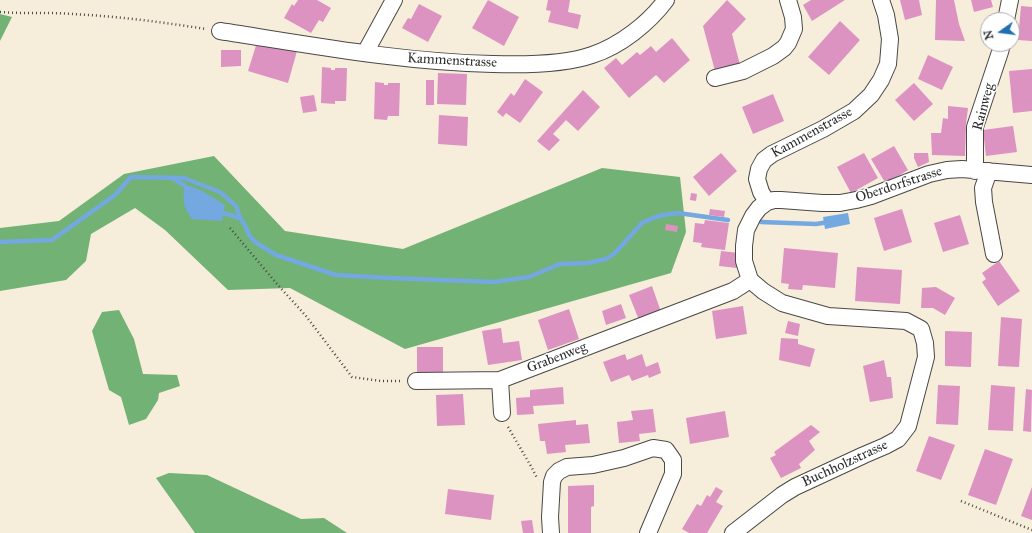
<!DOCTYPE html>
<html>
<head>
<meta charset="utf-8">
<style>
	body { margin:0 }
	#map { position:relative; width:1032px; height:533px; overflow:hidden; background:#f6eddb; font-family:"IM FELL Great Primer",serif }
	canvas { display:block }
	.north { position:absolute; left:980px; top:12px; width:40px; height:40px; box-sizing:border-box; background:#fff; border:1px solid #aaa; border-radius:50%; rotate:256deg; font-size:11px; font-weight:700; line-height:16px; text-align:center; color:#2b2b2b }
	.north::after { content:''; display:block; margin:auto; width:14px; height:18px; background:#1f6fb2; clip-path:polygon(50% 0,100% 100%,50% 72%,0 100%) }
</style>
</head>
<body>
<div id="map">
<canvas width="1032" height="533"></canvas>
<div class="north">N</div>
</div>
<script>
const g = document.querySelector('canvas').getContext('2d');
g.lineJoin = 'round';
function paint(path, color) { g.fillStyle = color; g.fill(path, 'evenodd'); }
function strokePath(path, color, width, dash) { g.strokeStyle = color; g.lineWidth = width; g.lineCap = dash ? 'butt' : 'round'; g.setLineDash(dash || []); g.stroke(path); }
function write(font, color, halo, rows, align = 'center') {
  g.font = font + ' "IM FELL Great Primer",serif'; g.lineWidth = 3; g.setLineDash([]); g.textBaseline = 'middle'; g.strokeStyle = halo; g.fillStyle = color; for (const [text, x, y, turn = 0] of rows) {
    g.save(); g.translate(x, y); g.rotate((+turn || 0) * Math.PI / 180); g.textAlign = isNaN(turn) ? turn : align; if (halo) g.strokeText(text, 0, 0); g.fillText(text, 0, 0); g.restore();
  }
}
const forest = new Path2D(`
	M0 14 12 17 0 41Z
	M214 156 285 231 403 249 602 168 680 177 686 232 671 273 405 349 290 288 228 290 165 230 135 208 91 234 86 261 66 280 0 291V228L59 221 124 174Z
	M119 310 134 339 143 374 177 375 180 386 159 393 158 400 146 419 129 425 121 397 109 390 92 331 102 312Z
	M169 473 207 475 301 519 324 518 347 533H195L156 478Z`);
const water = new Path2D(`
	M184 185C199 187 212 197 225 205L222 221 192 219C183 208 183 199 184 185Z
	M848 213 850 224 825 229 823 217Z`);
const stream = new Path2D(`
	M173 179 184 185
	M224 213 240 218
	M761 222 816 224 829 222
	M0 242 52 240 115 195 131 177 184 178 220 192 236 206 240 218 245 225 249 235 255 242 276 255 336 275 389 278 494 282 529 277 560 264 588 263 606 259 615 253 642 223 653 218 663 215 678 213 728 220`);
const building = new Path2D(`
	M298 0H317L331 8 323 22 319 20 311 33 284 18 292 4 294 6Z
	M488 0 519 17 504 46 472 28Z
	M548 0H570L568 12 581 15 578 29 548 22 551 11 546 10Z
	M727 0 746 19 732 34 740 65 715 71 703 26Z
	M811 0H845L812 21 803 5Z
	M900 0H919L922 15 905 20Z
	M936 0H954L959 24 965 41 935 40Z
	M971 0H991L993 7 974 12Z
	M419 4 442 16 428 42 402 28 408 18 411 19Z
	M1021 6 1032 7V41L1018 40Z
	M840 21 860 40 829 75 808 57Z
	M672 38 690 60 664 83 656 75 629 98 604 68 616 58 622 65 637 52 640 55 651 46 656 52Z
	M258 39 297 51 288 83 248 71Z
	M221 50H241V66L221 67Z
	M928 55 953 67 942 90 918 79Z
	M322 67 331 68V70H335V68H347L346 101H335V104L321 103Z
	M1032 69V111L1013 113 1009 71Z
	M438 73 467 74 466 105 437 104Z
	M525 79 543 92 520 123 506 113 503 117 497 112 511 93 514 96Z
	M426 80H434V105H426Z
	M375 82 384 83V85H388V83H400L399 116H388L387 120 374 119Z
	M914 83 933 104 914 121 895 100Z
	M583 90 600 107 578 131 566 120 553 134 560 140 549 151 537 141Z
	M773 94 784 121 753 134 742 107Z
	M314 95 317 111 303 113 300 97Z
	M948 106 968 108 966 124 965 156 932 155 931 133H941L943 118 948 119Z
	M439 115 468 117 467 146 438 144Z
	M1013 126 1017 152 986 156 983 130Z
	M894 146 908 170 886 184 871 159Z
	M721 153 737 171 709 196 693 177Z
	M864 153 878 178 851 193 837 167Z
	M914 153H928L929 162 918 167 914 158Z
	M691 193 697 194 696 201 690 200Z
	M710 209 725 211 724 217 709 215Z
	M902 209 912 242 884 251 874 218Z
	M960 215 969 244 943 252 934 223Z
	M705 220 729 223 725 250 701 247 702 243 693 242 695 223 704 224Z
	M666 224 678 226 677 232 665 230Z
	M784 248 838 253 835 288 803 285 802 290 788 289 789 284 781 283Z
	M721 251 739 253 737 268 719 266Z
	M999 261 1020 291 998 306 982 282 986 279 982 273Z
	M857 267 902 270 900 304 855 301Z
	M652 286 661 312 639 320 629 295Z
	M936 287 955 298 945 315 933 308H921L922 288Z
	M621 304 626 318 606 325 602 311Z
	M743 306 747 334 716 339 712 311Z
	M569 309 579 339 548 350 538 320Z
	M1001 317 1022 319 1019 367 998 366Z
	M788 321 800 324 798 336 785 333Z
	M501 328 503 343 519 341 522 360 488 365 482 331Z
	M945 331 972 332 971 367 945 366Z
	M781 338 798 339V344L815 349 810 367 779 360Z
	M417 347H443V374H417Z
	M625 354 627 360 642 354 646 367 658 362 661 373 649 378 648 375 632 381 629 375 611 382 603 362Z
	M884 360 887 377H891L893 398 870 402 863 366Z
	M938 385 960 386 958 425 936 424Z
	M991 385 1015 387 1013 431 988 430Z
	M563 387 564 404 533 406 534 414 517 415 516 398 530 397V390Z
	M1026 389 1032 390 1031 432 1023 431Z
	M463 394 465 425 437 426 436 395Z
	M653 409 656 432 639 434 640 441 619 443 617 422 633 420 631 411Z
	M725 411 729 437 690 444 686 418Z
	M576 420V425L588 424 590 443 565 445 566 452 547 454 545 441H540L538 424Z
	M811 425 820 432 809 441 815 450 799 464 801 468 781 478 770 458 776 455 774 452Z
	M929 436 955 445 941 480 916 471Z
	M985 449 1013 459 996 505 968 495Z
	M594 485V506L591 507V533H568V486Z
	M716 487 723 491 716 502 723 506 707 533H689L682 529 697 504 701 506 707 495 710 497Z
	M1032 487V520L1021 516Z
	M448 489 494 495 491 520 445 514Z
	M532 520 534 533H523L521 521Z`);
const path = new Path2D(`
	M0 12C24 14 47 12 71 14 116 16 161 22 206 29
	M230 228 277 284 306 316 352 377 381 381H401
	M508 427 532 468 537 478
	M961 501 1032 530`);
const minor = new Path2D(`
	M1006 20 1010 0
	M220 31C311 45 401 62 493 64 524 65 563 65 592 55 620 46 649 23 666 0
	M365 53 394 0
	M715 78 743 71 773 56 784 48 788 43 794 29 793 17 788 0
	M975 171V127L1000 52 1002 44
	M989 171 983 188 984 202 994 254
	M767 202 761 192 757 179 759 169 764 160 772 154 823 129 854 111 871 95 881 80 888 64 890 39 886 15 881 0
	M416 381 500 380
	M502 413 500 380 733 291 750 280
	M551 533 550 517 552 482 554 476 559 471 567 467 593 465 624 458 653 448 666 450 673 460V474L648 533
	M733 533 782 495 795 487 864 455 885 446 898 439 908 426 926 357 925 343 921 329 906 321 828 316 782 303 763 291 750 280 744 261V246L746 230 753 216 759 208 767 202 774 200H781L822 203H840L856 200 871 196 929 174 947 170 962 169 1032 175`);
const streetNames = [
	["Kammenstrasse",452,61,3],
	["Rainweg",984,107,-75],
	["Kammenstrasse",812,133,-29],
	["Oberdorfstrasse",899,185,-18],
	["Grabenweg",557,358,-21],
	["Buchholzstrasse",845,464,-25]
];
paint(forest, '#72b274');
paint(water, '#74a8e0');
strokePath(stream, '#74a8e0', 4.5);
paint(building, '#dd93c2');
strokePath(minor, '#494845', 18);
strokePath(path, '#494845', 2.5, [1, 3]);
strokePath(minor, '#fff', 16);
write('14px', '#2b2b2b', '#fff', streetNames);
</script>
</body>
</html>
